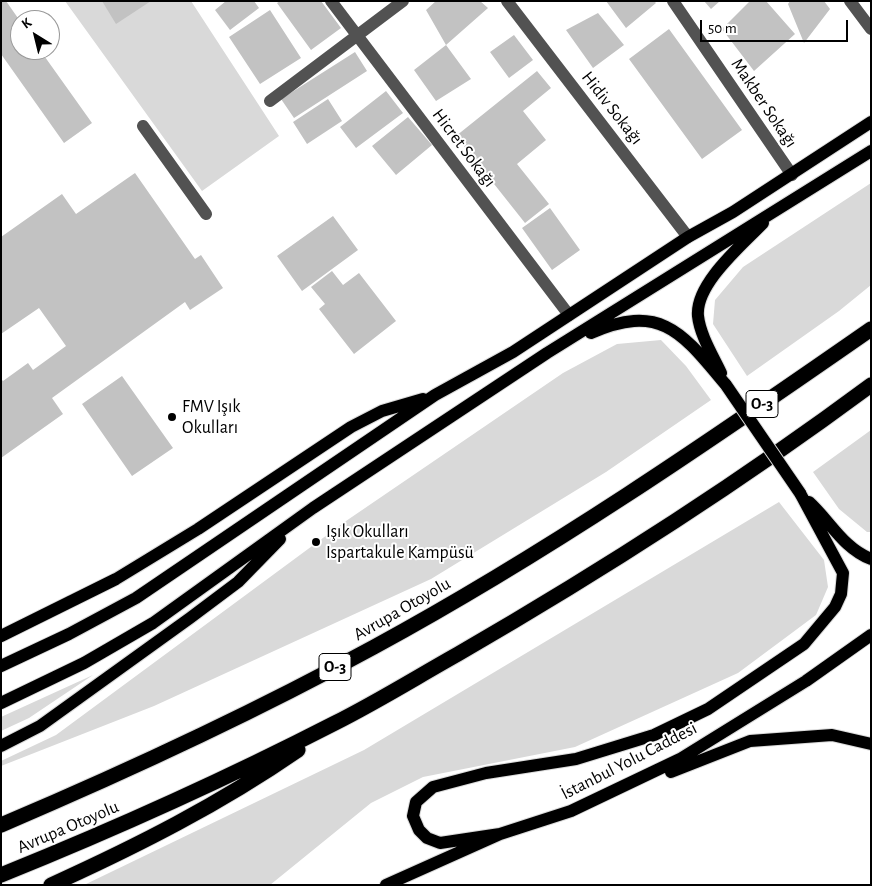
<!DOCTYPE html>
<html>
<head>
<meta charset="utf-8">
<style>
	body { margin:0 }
	#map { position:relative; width:872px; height:886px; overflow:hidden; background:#fff; font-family:"Alegreya Sans",sans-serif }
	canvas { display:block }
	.frame { position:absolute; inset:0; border:2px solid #000; pointer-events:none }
	.north { position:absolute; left:10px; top:10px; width:50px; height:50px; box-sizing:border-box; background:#fff; border:1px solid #999; border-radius:50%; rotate:324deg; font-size:14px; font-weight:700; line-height:20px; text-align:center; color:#000 }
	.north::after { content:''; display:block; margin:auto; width:18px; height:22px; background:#000; clip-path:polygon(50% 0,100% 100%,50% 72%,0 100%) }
	.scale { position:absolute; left:700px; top:20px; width:148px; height:22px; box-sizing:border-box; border:2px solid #000; border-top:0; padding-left:6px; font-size:15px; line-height:18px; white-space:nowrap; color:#000; -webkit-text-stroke:4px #fff; paint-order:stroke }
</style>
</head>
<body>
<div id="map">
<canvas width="872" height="886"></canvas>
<div class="frame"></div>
<div class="north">K</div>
<div class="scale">50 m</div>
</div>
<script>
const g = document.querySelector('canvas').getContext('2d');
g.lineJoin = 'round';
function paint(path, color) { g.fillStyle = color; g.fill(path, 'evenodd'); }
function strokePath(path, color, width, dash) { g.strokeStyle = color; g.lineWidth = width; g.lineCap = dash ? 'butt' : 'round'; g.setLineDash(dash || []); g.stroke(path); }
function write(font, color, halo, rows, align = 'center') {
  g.font = font + ' "Alegreya Sans",sans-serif'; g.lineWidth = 4; g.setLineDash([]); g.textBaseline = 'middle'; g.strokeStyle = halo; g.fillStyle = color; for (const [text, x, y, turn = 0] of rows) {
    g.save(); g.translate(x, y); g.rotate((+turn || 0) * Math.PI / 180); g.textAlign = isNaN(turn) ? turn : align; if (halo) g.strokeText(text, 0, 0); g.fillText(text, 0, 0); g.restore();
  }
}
const green = new Path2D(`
	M65 1H191L279 136 202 191Z
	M871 183V285L839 311 747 376 713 324 715 300 743 267Z
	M661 340 686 366 711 400 606 472 431 579 154 706 1 766V761L56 735 346 521 563 373 617 344Z
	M871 430V532H867L839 509 813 472Z
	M779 502 824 560 828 587 816 615 738 673 575 747 423 777 371 803 270 885H84L364 750Z
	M93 675 29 718 1 731V717Z`);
const building = new Path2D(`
	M1 1H6L20 21V50H40L92 123 64 143 1 54Z
	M102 1H151L116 24Z
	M226 1H254L259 8 230 30 215 10Z
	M280 1H321L341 28 311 50 277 3Z
	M436 1H480L488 8 446 45 426 10Z
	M606 1H654L656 3 626 28Z
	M704 1H720L711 9Z
	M750 1H766L795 34 754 71 722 29Z
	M790 1H824L830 9 804 43 788 4Z
	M270 10 301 58 260 84 229 37Z
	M598 13 624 45 593 68 566 30Z
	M669 29 742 130 702 159 629 59Z
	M514 35 533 60 509 78 490 52Z
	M446 45 471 79 436 101 414 70Z
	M355 52 367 71 294 118 281 99Z
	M537 71 551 88 523 111 546 140 517 164 549 204 525 223 456 136Z
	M386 91 403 113 356 148 340 127Z
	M328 99 342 121 307 144 293 122Z
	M408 117 432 145 396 175 372 146Z
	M135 173 195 259 201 255 223 288 190 310 185 302 52 398 63 414 1 458V379L3 381 28 363 33 370 66 346 39 308 1 334V237L62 194 76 214Z
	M550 208 580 250 552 270 522 228Z
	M333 216 358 250 302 291 277 256Z
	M332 271 343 285 359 273 396 321 354 354 319 309 325 304 311 287Z
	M122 376 173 448 132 476 82 404Z`);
const minor = new Path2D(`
	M331 1 569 315
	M507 1 688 237
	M673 1 792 175
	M850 1 871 29
	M270 101 403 1
	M143 126 206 214`);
const major = new Path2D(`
	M591 333C662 302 683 334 726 385
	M721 373C713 356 700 335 698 316 695 284 742 245 763 223
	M809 502C830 521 843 548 871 559
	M1 636 116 579 198 529 351 427 382 411 423 399
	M1 666 69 634 136 598 435 395 513 352 688 237 733 212 871 122
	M1 703 84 663 153 623 313 508 547 353 871 151
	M1 746 40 726 190 618 238 582 280 539
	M671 772 750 741 832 735 871 744
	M500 834 440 843 427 838 419 830 413 816 416 802 433 787 486 773 576 759 654 735 708 709 804 644 835 607 841 594 843 573 800 493
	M386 885 500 834 571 811 680 759 806 681 871 635`);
const highway = new Path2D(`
	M1 825C128 771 253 713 374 647 547 553 710 441 871 329
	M1 875C115 829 226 779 335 723 377 702 417 677 458 654 600 572 739 483 871 385
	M51 885C137 846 220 804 298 750`);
const majorBridge = new Path2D(`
	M726 385 800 493`);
const markers = [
	[172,417,5,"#000"],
	[316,542,5,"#000"]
];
const shields = [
	[762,404,32],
	[335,667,32]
];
const shieldNames = [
	["O-3",762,404],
	["O-3",335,667]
];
const streetNames = [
	["Makber Sokağı",764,103,56],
	["Hidiv Sokağı",612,108,52],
	["Hicret Sokağı",464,148,53],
	["Avrupa Otoyolu",402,609,-30],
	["İstanbul Yolu Caddesi",629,761,-27],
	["Avrupa Otoyolu",68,827,-23]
];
const poiNames = [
	["FMV Işık",182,407],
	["Okulları",182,428],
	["Işık Okulları",326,532],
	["Ispartakule Kampüsü",326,553]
];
paint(green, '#d9d9d9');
paint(building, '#c2c2c2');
strokePath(major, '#dbdbdb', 14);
strokePath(highway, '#dbdbdb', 17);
strokePath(minor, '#525252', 12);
strokePath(major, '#000', 12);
strokePath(highway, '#000', 15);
strokePath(majorBridge, '#dbdbdb', 14, []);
strokePath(majorBridge, '#000', 12);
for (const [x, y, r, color] of markers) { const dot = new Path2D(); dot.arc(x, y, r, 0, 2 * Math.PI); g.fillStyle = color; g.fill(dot); strokePath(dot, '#fff', 2); }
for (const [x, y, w] of shields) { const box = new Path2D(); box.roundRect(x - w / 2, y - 13.5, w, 27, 4); g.fillStyle = '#fff'; g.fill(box); strokePath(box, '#000', 1); }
write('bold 16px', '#000', null, shieldNames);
write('18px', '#000', '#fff', streetNames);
write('18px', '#000', '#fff', poiNames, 'left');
</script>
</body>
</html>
